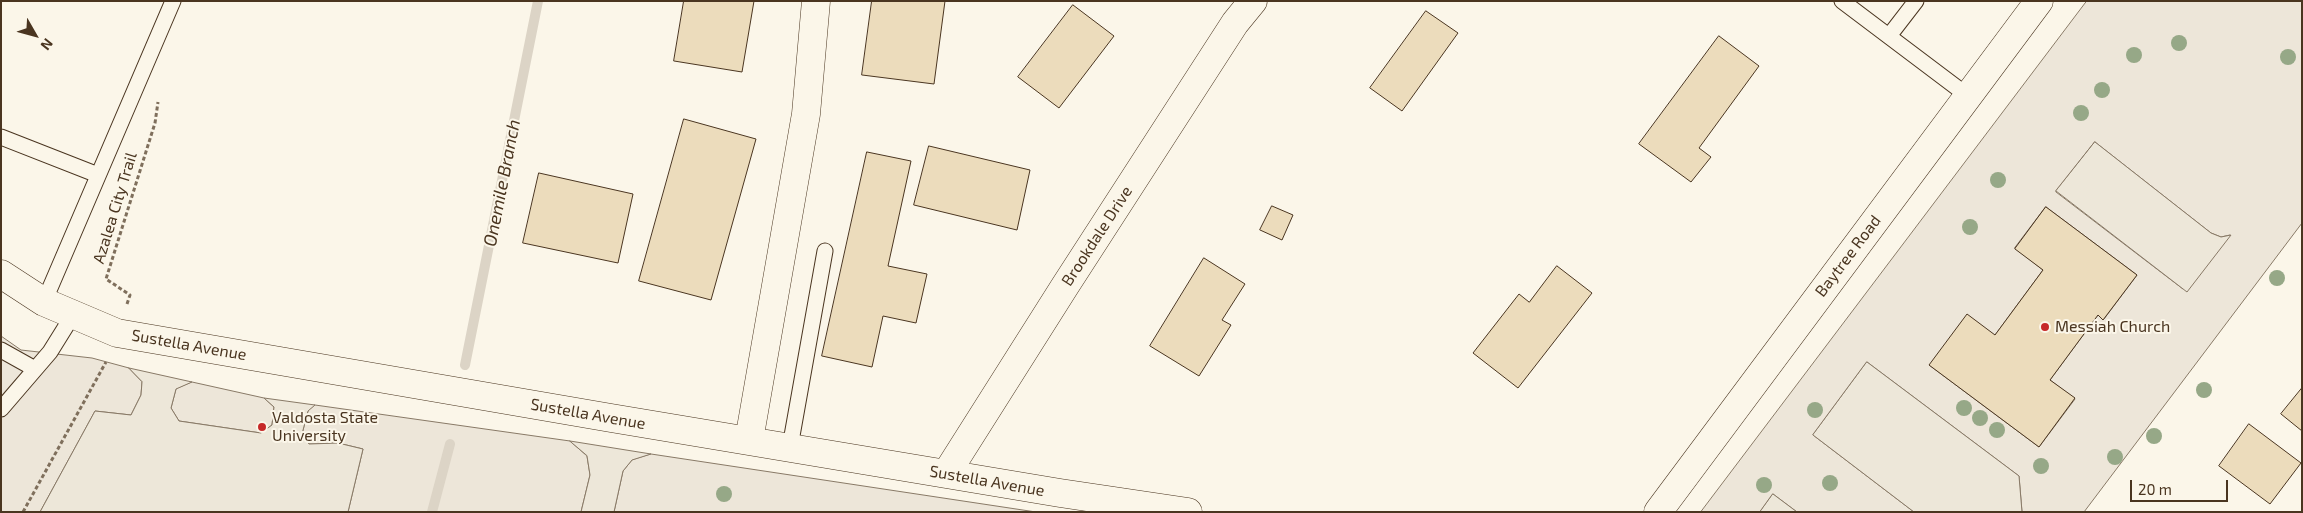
<!DOCTYPE html>
<html>
<head>
<meta charset="utf-8">
<style>
	body { margin:0 }
	#map { position:relative; width:2303px; height:513px; overflow:hidden; background:#fbf6e9; font-family:"Exo 2",sans-serif }
	canvas { display:block }
	.frame { position:absolute; inset:0; border:2px solid #4a3520; pointer-events:none }
	.north { position:absolute; left:10px; top:10px; width:50px; height:50px; -webkit-text-stroke:4px #fbf6e9; paint-order:stroke; rotate:128deg; font-size:14px; font-weight:700; line-height:20px; text-align:center; color:#4a3520 }
	.north::after { content:''; display:block; margin:auto; width:18px; height:22px; background:#4a3520; clip-path:polygon(50% 0,100% 100%,50% 72%,0 100%) }
	.scale { position:absolute; left:2130px; top:480px; width:98px; height:22px; box-sizing:border-box; border:2px solid #4a3520; border-top:0; padding-left:6px; font-size:15px; line-height:18px; white-space:nowrap; color:#4a3520; -webkit-text-stroke:4px #fbf6e9; paint-order:stroke }
</style>
</head>
<body>
<div id="map">
<canvas width="2303" height="513"></canvas>
<div class="frame"></div>
<div class="north">N</div>
<div class="scale">20 m</div>
</div>
<script>
const g = document.querySelector('canvas').getContext('2d');
g.lineJoin = 'round';
function paint(path, color) { g.fillStyle = color; g.fill(path, 'evenodd'); }
function strokePath(path, color, width, dash) { g.strokeStyle = color; g.lineWidth = width; g.lineCap = dash ? 'butt' : 'round'; g.setLineDash(dash || []); g.stroke(path); }
function write(font, color, halo, rows, align = 'center') {
  g.font = font + ' "Exo 2",sans-serif'; g.lineWidth = 4; g.setLineDash([]); g.textBaseline = 'middle'; g.strokeStyle = halo; g.fillStyle = color; for (const [text, x, y, turn = 0] of rows) {
    g.save(); g.translate(x, y); g.rotate((+turn || 0) * Math.PI / 180); g.textAlign = isNaN(turn) ? turn : align; if (halo) g.strokeText(text, 0, 0); g.fillText(text, 0, 0); g.restore();
  }
}
const green = new Path2D(`
	M2087 1H2302V223L2084 512H2022L2019 476 1867 362 1813 435 1914 512H1797L1773 494 1760 512H1701ZM2095 142 2211 233 2221 237 2230 235 2183 289 2056 192ZM2046 207 2137 275 2104 319 2098 315 2050 380 2075 399 2039 447 1929 365 1995 335 2043 270 2015 248Z
	M1 336 21 350 92 358 129 368 142 382 141 395 131 415 95 411 40 512H1Z
	M192 382 264 398 274 407 272 425 261 433 179 421 171 408 176 389Z
	M315 405 570 441 587 456 590 475 581 512H348L363 449 338 443 309 444 302 434 308 411Z
	M651 454 1036 512H614L623 471 632 460Z`);
const parking = new Path2D(`
	M2095 142 2211 233 2221 237 2231 235 2187 292 2056 191Z
	M1867 362 2019 476 2022 512H1914L1813 435Z
	M129 368 192 382 176 389 171 408 179 421 261 433 272 425 274 407 264 398 315 405 308 411 302 434 309 444 338 443 363 449 348 512H40L95 411 131 415 141 395 142 382Z
	M570 441 651 454 632 460 623 471 614 512H581L590 475 587 456Z
	M1773 494 1797 512H1760Z`);
const stream = new Path2D(`
	M465 365 538 1
	M432 512 450 444`);
const building = new Path2D(`
	M684 1H754L742 72 674 61Z
	M872 1H945L934 84 862 75Z
	M1073 5 1114 36 1059 108 1018 77Z
	M1426 11 1458 33 1402 111 1370 88Z
	M1719 36 1759 66 1699 148 1711 157 1691 182 1639 144Z
	M684 119 756 139 711 300 639 281Z
	M929 146 1030 170 1017 230 914 205Z
	M867 152 911 161 888 266 927 274 916 323 883 316 872 367 822 356Z
	M539 173 633 194 618 263 523 243Z
	M1272 206 1293 215 1282 240 1260 230Z
	M2046 207 2137 275 2103 320 2098 315 2050 380 2075 398 2039 447 1929 365 1967 314 1995 335 2043 270 2015 249Z
	M1204 258 1245 284 1222 320 1231 325 1199 376 1150 346Z
	M1557 266 1592 293 1518 388 1473 353 1519 294 1529 302Z
	M2302 388V431L2281 414Z
	M2249 424 2301 463 2270 504 2219 466Z`);
const path = new Path2D(`
	M127 304 130 295 106 279 155 123 158 102
	M23 512 106 362`);
const lane = new Path2D(`
	M1842 1 1968 96
	M1889 36 1916 1
	M1 137 98 175
	M44 302 173 1
	M1 350 35 369
	M1 409 50 352 73 315
	M790 447 825 251`);
const street = new Path2D(`
	M1 274 44 302 117 333 611 418 1060 493 1188 512
	M749 440 806 114 816 1
	M946 474 1065 286 1235 23 1253 1`);
const primary = new Path2D(`
	M1658 512 2039 1`);
const trees = [
	[2179,43],
	[2134,55],
	[2288,57],
	[2102,90],
	[2081,113],
	[1998,180],
	[1970,227],
	[2277,278],
	[2204,390],
	[1964,408],
	[1815,410],
	[1980,418],
	[1997,430],
	[2154,436],
	[2115,457],
	[2041,466],
	[1830,483],
	[1764,485],
	[724,494]
];
const markers = [
	[2045,327,5,"#c62828"],
	[262,427,5,"#c62828"]
];
const streetNames = [
	["Azalea City Trail",115,208,-73],
	["Brookdale Drive",1097,236,-57],
	["Baytree Road",1848,256,-53],
	["Sustella Avenue",189,345,10],
	["Sustella Avenue",588,414,10],
	["Sustella Avenue",987,481,10]
];
const poiNames = [
	["Messiah Church",2055,327],
	["Valdosta State",272,418],
	["University",272,436]
];
const waterNames = [
	["Onemile Branch",502,183,-79]
];
paint(green, '#ede6d9');
strokePath(green, '#887966', 1);
paint(parking, '#ede7d9');
strokePath(parking, '#887966', 1);
strokePath(stream, '#dcd4c6', 10);
paint(building, '#ecdcbc');
strokePath(building, '#4a3520', 1);
strokePath(lane, '#4a3520', 17);
strokePath(street, '#4a3520', 29);
strokePath(primary, '#4a3520', 29);
strokePath(path, '#7f6f5c', 3, [4, 2.5]);
strokePath(lane, '#fbf6e9', 15);
strokePath(street, '#fbf6e9', 28);
strokePath(primary, '#fbf6e9', 28);
g.fillStyle = '#96a887';
for (const [x, y] of trees) { g.beginPath(); g.arc(x, y, 8, 0, 2 * Math.PI); g.fill(); }
for (const [x, y, r, color] of markers) { const dot = new Path2D(); dot.arc(x, y, r, 0, 2 * Math.PI); g.fillStyle = color; g.fill(dot); strokePath(dot, '#fbf6e9', 2); }
write('16px', '#4a3520', '#fbf6e9', streetNames);
write('16px', '#4a3520', '#fbf6e9', poiNames, 'left');
write('italic 18px', '#4a3520', '#fbf6e9', waterNames);
</script>
</body>
</html>
